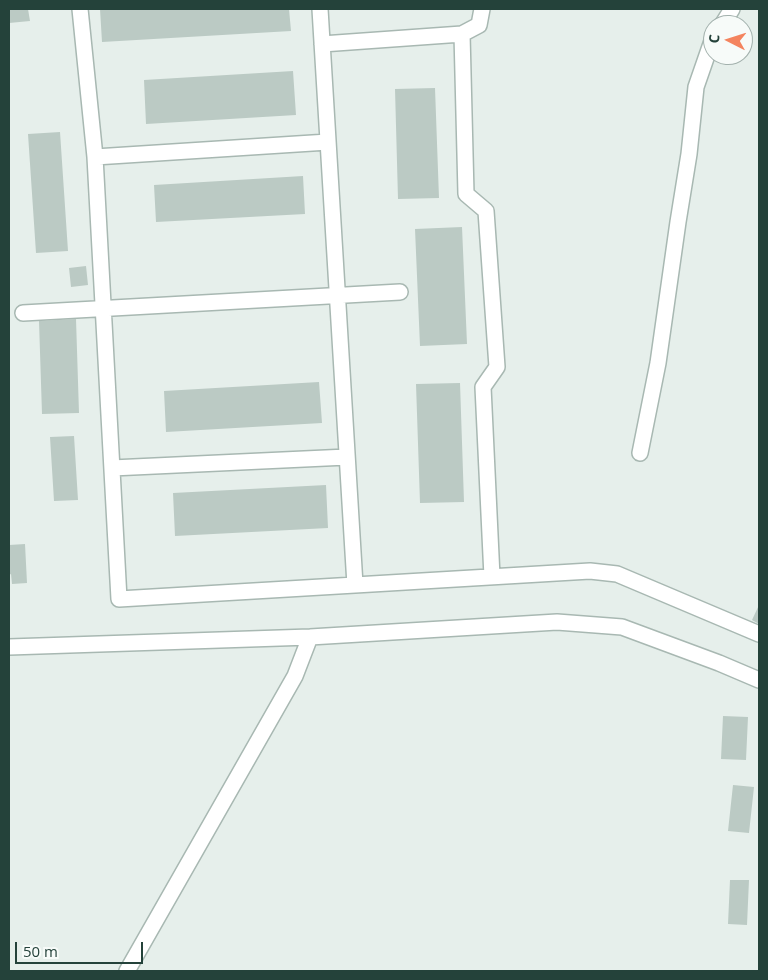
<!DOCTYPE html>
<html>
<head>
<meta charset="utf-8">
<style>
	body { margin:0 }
	#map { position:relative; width:768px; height:980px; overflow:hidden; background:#e6efeb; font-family:"Open Sans",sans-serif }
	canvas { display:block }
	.frame { position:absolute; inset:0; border:10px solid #24423a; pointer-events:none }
	.north { position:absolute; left:703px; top:15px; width:50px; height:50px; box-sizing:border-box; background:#f7fbf9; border:1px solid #a3b1ad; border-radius:50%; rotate:275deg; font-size:14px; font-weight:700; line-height:20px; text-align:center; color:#24423a }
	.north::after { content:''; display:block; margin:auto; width:18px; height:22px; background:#f4845f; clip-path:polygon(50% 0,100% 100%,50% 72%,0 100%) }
	.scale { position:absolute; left:15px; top:942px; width:128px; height:22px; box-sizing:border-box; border:2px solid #24423a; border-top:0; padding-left:6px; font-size:15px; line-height:18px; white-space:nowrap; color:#24423a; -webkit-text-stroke:4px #f7fbf9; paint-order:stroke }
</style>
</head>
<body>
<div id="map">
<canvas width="768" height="980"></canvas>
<div class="frame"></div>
<div class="north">С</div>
<div class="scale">50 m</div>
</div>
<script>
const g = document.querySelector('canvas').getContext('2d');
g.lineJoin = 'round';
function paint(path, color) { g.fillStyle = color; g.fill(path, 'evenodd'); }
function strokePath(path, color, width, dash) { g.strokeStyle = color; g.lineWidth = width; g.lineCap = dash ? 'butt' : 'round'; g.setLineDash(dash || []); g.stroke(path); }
const building = new Path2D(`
	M9 9H28L30 21 9 23Z
	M100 9H289L291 31 102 42Z
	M293 71 296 115 146 124 144 80Z
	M435 88 439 198 398 199 395 89Z
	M60 132 68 251 36 253 28 134Z
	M303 176 305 214 156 222 154 185Z
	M462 227 467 344 420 346 415 229Z
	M86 266 88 285 71 287 69 268Z
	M76 319 79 413 42 414 39 321Z
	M319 382 322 423 166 432 164 391Z
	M460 383 464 502 420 503 416 384Z
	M74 436 78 500 54 501 50 437Z
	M326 485 328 528 175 536 173 493Z
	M25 544 27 583 12 584 11 574 9 575V545Z
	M759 605V624L752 620Z
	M723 716 748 717 746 760 721 759Z
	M733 785 754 787 749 833 728 831Z
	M730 880H749L747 925 728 924Z`);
const minor = new Path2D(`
	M80 9 95 157 119 599 355 585
	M320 9 355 585 590 571 617 574 759 634
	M482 9 479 25 462 34 466 194 486 211 497 367 483 387 492 577
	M722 25 732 9
	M322 44 462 34
	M95 157 328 142
	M23 313 400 292
	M640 453 658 363 678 222 689 154 696 87 713 38
	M112 468 347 457
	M9 647 310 637 557 622 622 627 719 663 759 680
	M127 971 295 676 310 637`);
paint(building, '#bbcac4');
strokePath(minor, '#a8b8b2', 18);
strokePath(minor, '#fff', 15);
</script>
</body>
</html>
